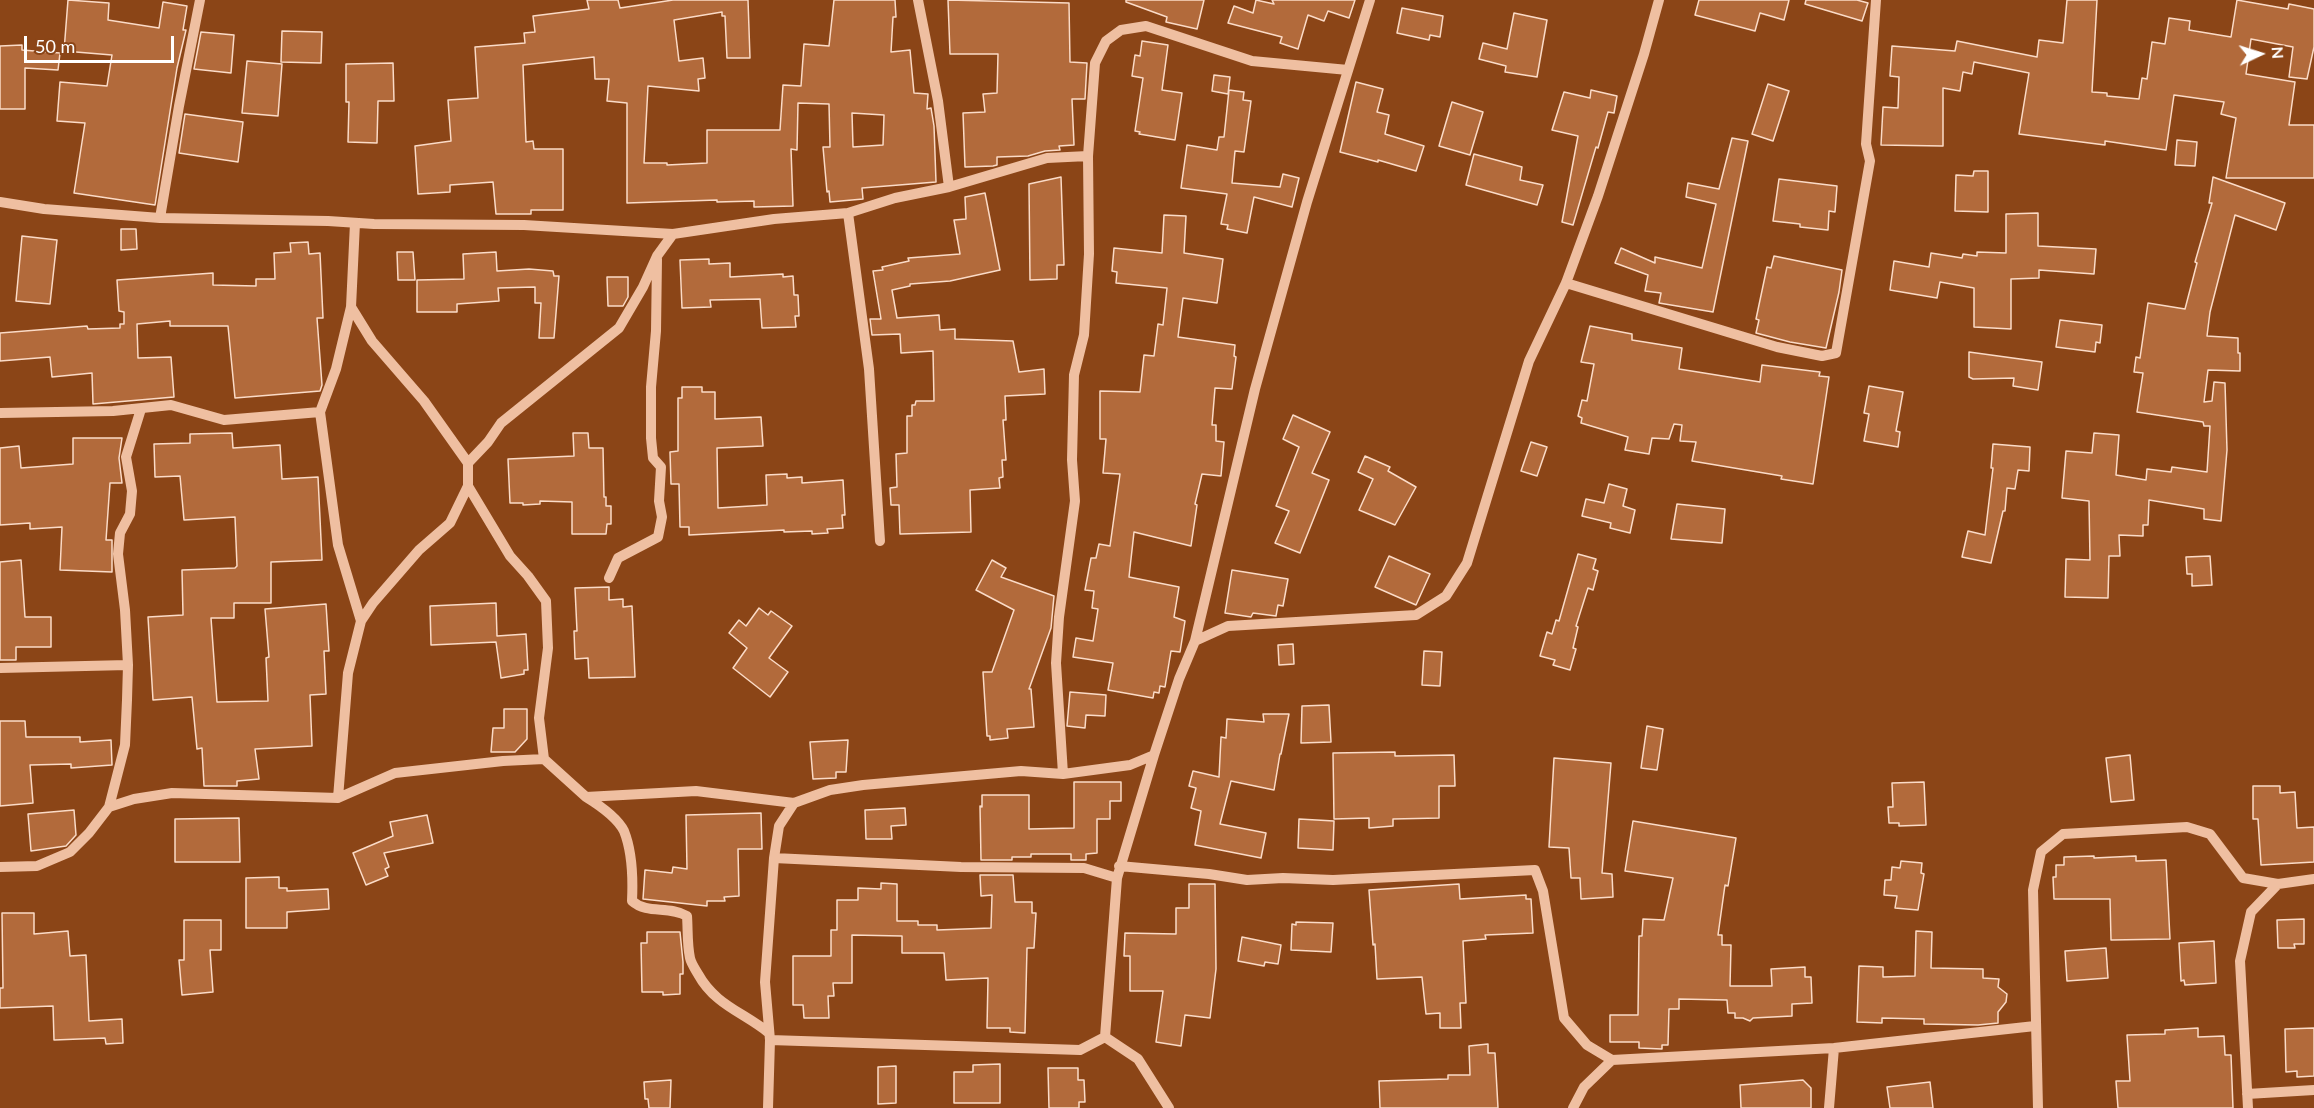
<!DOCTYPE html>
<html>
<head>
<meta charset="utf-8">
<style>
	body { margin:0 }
	#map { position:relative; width:2314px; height:1108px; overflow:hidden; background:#8b4517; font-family:Lato,sans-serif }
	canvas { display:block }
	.north { position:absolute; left:2230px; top:24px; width:60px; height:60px; -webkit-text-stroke:4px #8b4517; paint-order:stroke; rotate:86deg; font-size:16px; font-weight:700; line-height:24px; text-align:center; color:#fff }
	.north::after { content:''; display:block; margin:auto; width:21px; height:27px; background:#fff; clip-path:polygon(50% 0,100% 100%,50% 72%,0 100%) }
	.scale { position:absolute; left:24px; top:36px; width:150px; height:27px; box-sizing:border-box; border:3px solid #fff; border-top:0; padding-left:8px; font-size:18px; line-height:21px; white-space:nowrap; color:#fff; -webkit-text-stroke:4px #8b4517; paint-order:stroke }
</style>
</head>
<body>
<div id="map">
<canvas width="2314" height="1108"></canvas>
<div class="north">N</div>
<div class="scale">50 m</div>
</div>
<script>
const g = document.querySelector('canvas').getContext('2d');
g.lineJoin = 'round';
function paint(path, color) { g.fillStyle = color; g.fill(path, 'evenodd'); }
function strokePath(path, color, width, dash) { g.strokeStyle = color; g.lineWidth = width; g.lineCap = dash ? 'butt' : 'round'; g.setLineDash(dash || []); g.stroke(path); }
const building = new Path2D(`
	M68 0 109 3 108 20 159 28 163 2 187 6 183 30H186L177 68 155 205 74 193 85 123 57 121 60 82 107 86 112 55 64 51Z
	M587 0H618L620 8 673 0H748L750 58H727L725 16H722V12L674 20 679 61 703 58 705 78 698 79 699 91 648 86 644 163H667V165L707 163V130H780L783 85 801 86 804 44 829 46 834 0H895L896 17H893L891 52 910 50 914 93 928 94 927 109 931 108 934 126 936 182 862 188 863 199 830 202 829 191 827 192 823 147H830L829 104 798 103 797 150 791 149 793 206 754 207V201L717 202V200L627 203V103L607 101 609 79H595L594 57 523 65 526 142 533 141 534 149H563V210H531V214H496L493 182 450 185V192L418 194 415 146 451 141 448 100 478 98 475 47 525 43 524 33 535 32 533 16 589 9ZM852 113 884 115 883 145 853 147Z
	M948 0 1069 3 1070 62 1087 63 1085 99H1072L1074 145 1059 146 1060 150 1045 151 1028 156 997 157V165L993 166 965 167 963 113 985 112 983 94 997 93 998 54H950Z
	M1126 0H1204L1197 29 1166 22 1167 17 1126 2Z
	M1256 0 1274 4 1272 0H1355L1349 18 1328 11 1324 21 1308 15 1298 49 1280 43 1282 37 1228 23 1234 6 1253 13Z
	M1699 0H1789L1784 20 1760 13 1755 31 1695 15Z
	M1806 0H1857L1868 3 1862 21 1805 4Z
	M2067 0H2097L2092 92 2107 93V96L2139 99 2142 78 2147 79 2152 42 2165 44 2169 18 2190 21 2189 30 2231 37 2237 0 2288 9 2289 4 2314 9V47L2307 79 2289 77 2293 47 2251 39 2246 74 2295 82 2289 125H2314V178H2226L2236 118 2221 114 2224 102 2174 95 2166 150 2105 141V145L2019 134 2029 73 1974 62 1972 74 1963 72 1960 91 1943 88V146L1881 145 1883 107 1898 108 1899 77 1890 76 1892 46 1955 51 1957 41 2037 57 2039 40 2063 43Z
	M1402 8 1443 16 1440 37 1430 35 1429 40 1397 33Z
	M1514 13 1547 20 1537 77 1505 72 1506 66 1479 59 1483 43 1507 49Z
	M282 31 322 32 321 63 281 62Z
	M201 32 234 35 231 73 194 69Z
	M1142 41 1168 45 1162 90 1182 93 1175 140 1139 134 1140 132 1135 131 1143 78 1132 76 1135 55 1140 56Z
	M22 45V50L60 53 58 70 25 68V109H0V46Z
	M247 61 282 64 278 116 242 113Z
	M393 63 394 101H378L377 143 348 142 349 102H346V64Z
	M1214 75 1230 77 1228 94 1212 91Z
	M1356 82 1383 89 1377 112 1389 115 1385 134 1424 146 1416 171 1378 160V162L1340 152Z
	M1768 84 1789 91 1773 141 1752 134Z
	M1229 90 1244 92 1243 100 1251 101 1244 152 1235 151 1232 183 1280 187 1283 174 1299 178 1292 207 1254 197 1247 233 1227 229 1228 225 1221 224 1227 194 1181 188 1187 145 1217 150 1219 137H1224Z
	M1591 90 1617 96 1614 113 1608 112 1598 148 1596 147 1573 225 1562 222 1578 136 1552 130 1564 92 1590 98Z
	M1452 102 1483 112 1470 155 1439 146Z
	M185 114 243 122 238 162 179 153Z
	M1732 138 1748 141 1713 312 1659 303 1661 293 1645 291 1648 275 1615 263 1621 248 1655 263V257L1702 268 1716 204 1686 197 1688 183 1719 189Z
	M2177 140 2197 142 2195 166 2175 165Z
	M1474 154 1522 167 1520 180 1543 185 1537 205 1466 185Z
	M1974 171H1988V212L1955 211 1956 175 1973 176Z
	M1061 177 1064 265H1057V279L1030 280 1029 184Z
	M2213 177 2285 203 2276 230 2235 215 2210 312 2207 336 2238 338V353H2240V371L2208 370 2204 402 2212 401 2214 382 2225 383 2227 450 2221 521 2204 519V509L2149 500 2148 525H2143V536L2119 535 2120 556H2109L2108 598 2065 597 2066 559 2090 560 2089 501 2062 498 2066 451 2092 453 2094 433 2119 435 2116 475 2146 480 2147 469 2171 472 2172 467 2207 472 2210 426H2204L2203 422 2137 412 2143 373 2134 372 2136 357 2140 358 2148 303 2185 309 2197 263 2195 262 2212 203H2209Z
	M1779 179 1837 186 1835 212 1829 211 1828 230 1800 227V224L1773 221Z
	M985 193 1000 270 950 281 910 284V286L892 290 897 318 939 315 940 330 955 329V339L1013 341 1019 372 1044 369 1045 394 1005 396 1006 420H1003L1006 460H1002L1003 477 999 478 1000 488 970 490 971 532 900 534 899 505H891L890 488 897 487 896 454 907 453V416H912V405H915L916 401H934L933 351 901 353 900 334 872 335 870 319H881L873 271 883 270 882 267 909 261 908 258 960 254 954 220 966 219 965 197Z
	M2038 213V246L2096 249 2094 274 2039 270V278L2011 279V329L1974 327V288L1940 282 1937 298 1890 290 1894 261 1929 267 1931 253 1962 258 1963 254 1977 256V252L2006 253V214Z
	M1164 215 1186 216 1184 253 1223 259 1217 303 1183 298 1178 337 1235 345 1234 356 1236 357 1232 389 1215 388 1212 425H1216V441L1224 442 1221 476 1202 474 1195 504 1197 505 1191 546 1134 532 1129 577 1179 587 1174 617 1185 621 1180 652 1171 651 1165 687 1160 686 1159 693 1154 692 1153 698 1108 690 1113 663 1073 657 1076 638 1093 641 1098 609 1092 608 1094 591 1085 590 1091 558H1096L1099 544 1110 546 1120 474 1103 473 1106 439H1100V391L1140 392 1144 355 1154 356 1158 324 1163 325 1167 288 1116 283 1117 272 1112 271 1114 248 1162 253Z
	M121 229H136L137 249 121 250Z
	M22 236 57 240 50 304 16 301Z
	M308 242 309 254 320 253 323 318H317L322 385 320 391 235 398 228 326H170V321L137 324 138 358 171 357 174 397 93 404 92 373 52 377 50 357 0 361V333L87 326 88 329 120 328V324H124V312L119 311 117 280 213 273V285L256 286V279H275L274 253 291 252 290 243Z
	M397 252H413L415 280H398Z
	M496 252 497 271 529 269 553 271 554 276H559L554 338H539L541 303H535V287L498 288 499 301 457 304V312H417V280L464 279 463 254Z
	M1774 256 1842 270 1839 292 1826 348 1790 342 1756 333 1759 320 1756 319 1767 267 1771 268Z
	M709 259V264L730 263V277L783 274V277L793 276 794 295H798L799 316H795L796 327 762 328 760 299 710 300 711 307 682 308 680 260Z
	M607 277H628V297L623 306H608Z
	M2060 320 2102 325 2100 343 2096 342 2095 352 2056 347Z
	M1590 326 1632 334V340L1682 348 1679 369 1760 382 1762 365 1820 372 1819 376 1829 377 1813 484 1781 479 1782 476 1692 461 1696 442 1680 441 1682 425 1674 424 1669 439 1652 438 1649 454 1625 450 1628 437 1581 423 1582 418 1578 416 1582 400 1587 401 1594 364 1581 362Z
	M1969 352 2042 362 2038 390 2013 386 2014 378 1973 379 1969 377Z
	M1869 386 1903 392 1896 431 1900 432 1898 447 1864 441 1869 414 1864 413Z
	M682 387H702V392H715V419L761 417 763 446 717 448 718 508 767 505 766 475 787 474V478L802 477V483L843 480 845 515H842L843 528 827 529 828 533 812 534V531L784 532V530L689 535V527H680L679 484H671L670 452 678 451V398H682Z
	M1293 415 1330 432 1312 473 1329 480 1300 553 1275 543 1289 511 1276 506 1299 447 1283 439Z
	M232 433 233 448 280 445 282 479 318 477 322 560 271 562V603H234V618H211L217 702 268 701 266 658 269 657 265 609 326 604 329 651H324L326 694 310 695 312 746 255 749 259 779 237 781V786H204L202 748 197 749 192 697 153 700 148 617 183 615 182 570 235 568 237 566 235 517 184 520 180 476 155 477 154 444 190 443V434Z
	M573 433H588L589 448H603L604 497H606V506H611V524H607L606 534H572V502L540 501V504L523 505V503H510L508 459 574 456Z
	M73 438H122L119 458 122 483H110L106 540H112V572L60 570 62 527 30 529V523L0 525V448L19 446 21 468 73 464Z
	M1531 442 1547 447 1537 476 1521 471Z
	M1993 444 2030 447 2029 471 2018 470 2015 489 2007 488 2005 511H2003L1991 563 1962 557 1968 531 1985 535 1993 468H1991Z
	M1365 456 1390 467 1388 471 1416 487 1395 525 1359 510 1373 479 1358 472Z
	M1609 484 1627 489 1623 506 1635 510 1630 533 1610 528 1611 523 1582 516 1586 499 1604 503Z
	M1677 504 1725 509 1722 543 1671 539Z
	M1578 554 1596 559 1593 569 1598 571 1593 590 1588 588 1576 626 1578 627 1573 648 1576 649 1570 670 1553 665 1555 660 1540 656 1547 632 1552 634 1556 620 1559 621Z
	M1389 556 1430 574 1416 605 1375 587Z
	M2210 556 2212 585 2192 586V574H2187L2186 557Z
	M21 560 25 617H51V647H16V660H0V562Z
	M992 560 1006 568 1001 577 1054 596 1051 628 1029 689H1031L1034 727 1007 729 1008 738 990 740V736H987L983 672H992L1014 610 976 590Z
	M1232 570 1288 579 1283 606 1278 605 1276 616 1253 613 1251 617 1225 613Z
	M609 587V600L623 599V607L632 606 635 677 589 678 588 658 575 659 574 631H577L575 588Z
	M496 603 497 636 526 634 528 670H524V674L501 678 496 642 431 645 430 606Z
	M759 608 768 615 771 611 792 626 769 658 788 672 770 697 733 668 747 648 729 633 739 620 746 626Z
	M1293 644 1294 664 1279 665 1278 645Z
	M1424 651 1442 652 1440 686 1422 685Z
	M1070 692 1106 695 1105 716 1086 715 1085 728 1067 726Z
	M1329 705 1331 742 1301 743 1302 706Z
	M504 709H527V739L515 752H491L493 728H504Z
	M1263 714H1289L1281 754H1280L1274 790 1231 781 1220 824 1266 833 1261 858 1195 845 1201 811 1191 808 1196 788 1189 786 1193 771 1219 777 1221 737 1226 738 1227 719 1264 722Z
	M0 721H25L26 737H80V742L111 740 112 765 71 768V764L30 765 33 803 0 806Z
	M1647 726 1663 729 1657 770 1641 768Z
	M848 740 846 772H836V778L813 779 810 742Z
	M1395 752V756L1454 755 1455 786H1439V818L1393 819V826L1369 828V818L1334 819 1333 753Z
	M2130 755 2134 800 2111 802 2106 758Z
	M1554 758 1611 763 1602 873 1612 874 1613 897 1581 899 1580 878H1571L1569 848 1549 847Z
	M1074 782H1121V801H1110V819H1097V853L1086 854V860H1071V854H1031V857H1012V860H981L980 806 982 807V795H1029V829L1074 828Z
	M1924 782 1926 825 1899 826V823H1889L1888 807H1893L1892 783Z
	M2253 786H2280V793L2295 792 2297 828 2314 827V862L2261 865 2258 819H2253Z
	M905 808 906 825 891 826 892 839H866L865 810Z
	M74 810 76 835 66 846 31 851 28 814Z
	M761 813 762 849H738L739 896 724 897 725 901H707V906L643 899 645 870 672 873 673 867 687 869 686 815Z
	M427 815 433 843 384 853 389 867 385 869 388 876 366 885 353 853 393 836 390 822Z
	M239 818 240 862H175V819Z
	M1299 819 1334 821 1333 850 1298 848Z
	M1633 821 1736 838 1728 886 1725 885 1718 935H1722V945H1731L1730 986H1772L1771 969 1805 967V977H1811L1812 1003 1792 1004V1016L1753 1018 1750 1021 1743 1018H1735V1013H1728L1727 1000 1679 999V1009H1669L1668 1045H1662V1049L1639 1048V1042H1610V1015H1638L1639 936H1642L1643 919 1664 920 1673 878 1625 871Z
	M2094 856V858L2136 856V861L2166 860 2170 939 2111 940 2110 899H2054L2053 877H2056V865H2064V857Z
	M1901 861 1922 863 1921 873 1924 874 1918 910 1895 908 1897 896 1884 895 1885 880H1891L1892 867 1900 868Z
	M980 875H1013L1015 902H1032V913H1036L1034 948H1027L1025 1033 1010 1032V1028H987L988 978 946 980 944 953H902V936L852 935V983H833L834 996H828L829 1018H804L803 1005H793V956H831V930H837V900H858V888L881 889V883L897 884V921H918V925H937V930L991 928 992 895 981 896Z
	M279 877V888H287V891L328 889 329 909 287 912V928H246V878Z
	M1189 884H1215L1216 969 1210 1018 1185 1015 1181 1046 1156 1042 1163 991H1130V956H1124L1125 933 1176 934V908H1189Z
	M1459 884 1460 899 1526 895V899H1531L1533 933 1485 935 1486 939 1463 941 1466 1003H1460L1461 1028H1440V1013L1426 1014 1422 977 1377 979 1375 944 1373 945 1369 890Z
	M2 913H34V934L68 931 70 956 86 955 89 1021 122 1019 123 1043 106 1044 105 1038 54 1040 53 1006 0 1008V988H3Z
	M2304 919V944H2294L2295 948H2278L2277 920Z
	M184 920H221V950H210L213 992 182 995 179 960H184Z
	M1296 922 1333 923 1331 952 1291 950 1292 924 1296 925Z
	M1916 931 1932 932 1931 968 1983 969V978L1999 979 1998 987 2007 994 2006 1002 1998 1012V1023L1978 1025 1924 1024V1019L1882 1018V1023L1857 1022 1859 966 1883 967V977L1915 976Z
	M647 932H680L683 962V974H680V994L663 995V992H642L641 943H647Z
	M1242 937 1281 945 1278 964 1265 962 1264 966 1238 961Z
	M2214 941 2216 983 2185 985 2184 980 2181 981 2179 943Z
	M2106 948 2108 978 2067 981 2065 951Z
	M2198 1028V1037L2224 1036 2225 1055H2231L2233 1108H2118L2116 1081H2130L2127 1035 2165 1034V1030Z
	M2314 1028V1076L2297 1077V1071L2286 1072 2285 1029Z
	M1488 1044V1053H1495L1498 1108H1380L1379 1081 1448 1079V1075H1470L1469 1046Z
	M1000 1064V1103H954V1072H973V1065Z
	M896 1066V1103L878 1104V1067Z
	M1048 1068H1078V1080H1084L1085 1102H1079V1108H1049Z
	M671 1080 670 1108H649L648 1099H645L644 1082Z
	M1803 1080 1811 1088V1108H1741L1740 1085Z
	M1930 1082 1933 1108H1890L1887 1087Z`);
const minor = new Path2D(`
	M918 0 938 101 949 187
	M0 202 44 209 160 218 328 221 374 224 524 225 673 234 774 219 848 213 895 198 949 187 1047 158 1088 156
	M848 213 869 369 880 541
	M160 218 179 106 200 0
	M355 223 351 307 336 369 320 412 338 545 361 621
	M1566 283 1777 347 1822 356 1836 353 1870 161 1866 144 1876 0
	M351 307 372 341 424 401 468 463
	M0 413 113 411 171 405 224 420 320 412
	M468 486 510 556 528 576 546 601 548 648 539 718 544 759 586 797 696 791 794 803
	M609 578 618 558 658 537 662 517 659 501 661 467 653 458 651 438V387L656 331 657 259
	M1195 641 1255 389 1307 202 1370 0
	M0 668 128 665
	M1063 774 1056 663 1059 617 1075 501 1072 460 1074 375 1084 335 1089 254 1088 156 1095 63 1106 41 1121 30 1146 26 1252 61 1348 70
	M586 797C599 805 617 817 624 831 632 851 633 880 632 901 648 915 668 905 687 916 688 929 687 944 690 958 691 963 695 969 698 974 715 1005 743 1012 769 1033
	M338 798 348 673 361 621 373 603 419 550 450 523 468 486V463L488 442 501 423 619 328 643 287 657 256 673 234
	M109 807 125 745 127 700 128 665 125 610 118 554 120 533 130 514 132 491 126 457 141 409
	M774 858 961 867 1084 868 1117 878
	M1119 866 1209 874 1247 880 1283 878 1333 880 1535 870 1543 891 1564 1018 1587 1045 1612 1060 1834 1048 2035 1026
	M0 867 37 866 70 852 89 833 109 807 134 799 172 793 338 798 395 773 503 761 544 759
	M1105 1037 1138 1059 1169 1108
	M770 1040 1080 1050 1105 1037 1117 878 1154 755
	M2247 1094 2314 1090
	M768 1108 770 1040 765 982 774 858 779 826 794 803 830 790 863 785 1021 771 1063 774 1130 765 1154 755 1179 679 1195 641 1228 626 1416 615 1446 596 1467 563 1529 361 1566 283 1598 196 1644 54 1659 0
	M1573 1108 1584 1087 1612 1060
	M1829 1108 1834 1048
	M2038 1108 2033 890 2041 852 2063 834 2187 827 2210 834 2243 878 2278 884
	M2248 1108 2240 961 2251 912 2278 884 2314 879`);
paint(building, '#b26a3b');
strokePath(building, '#fbdbc7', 1.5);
strokePath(minor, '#efbfa1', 10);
</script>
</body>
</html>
